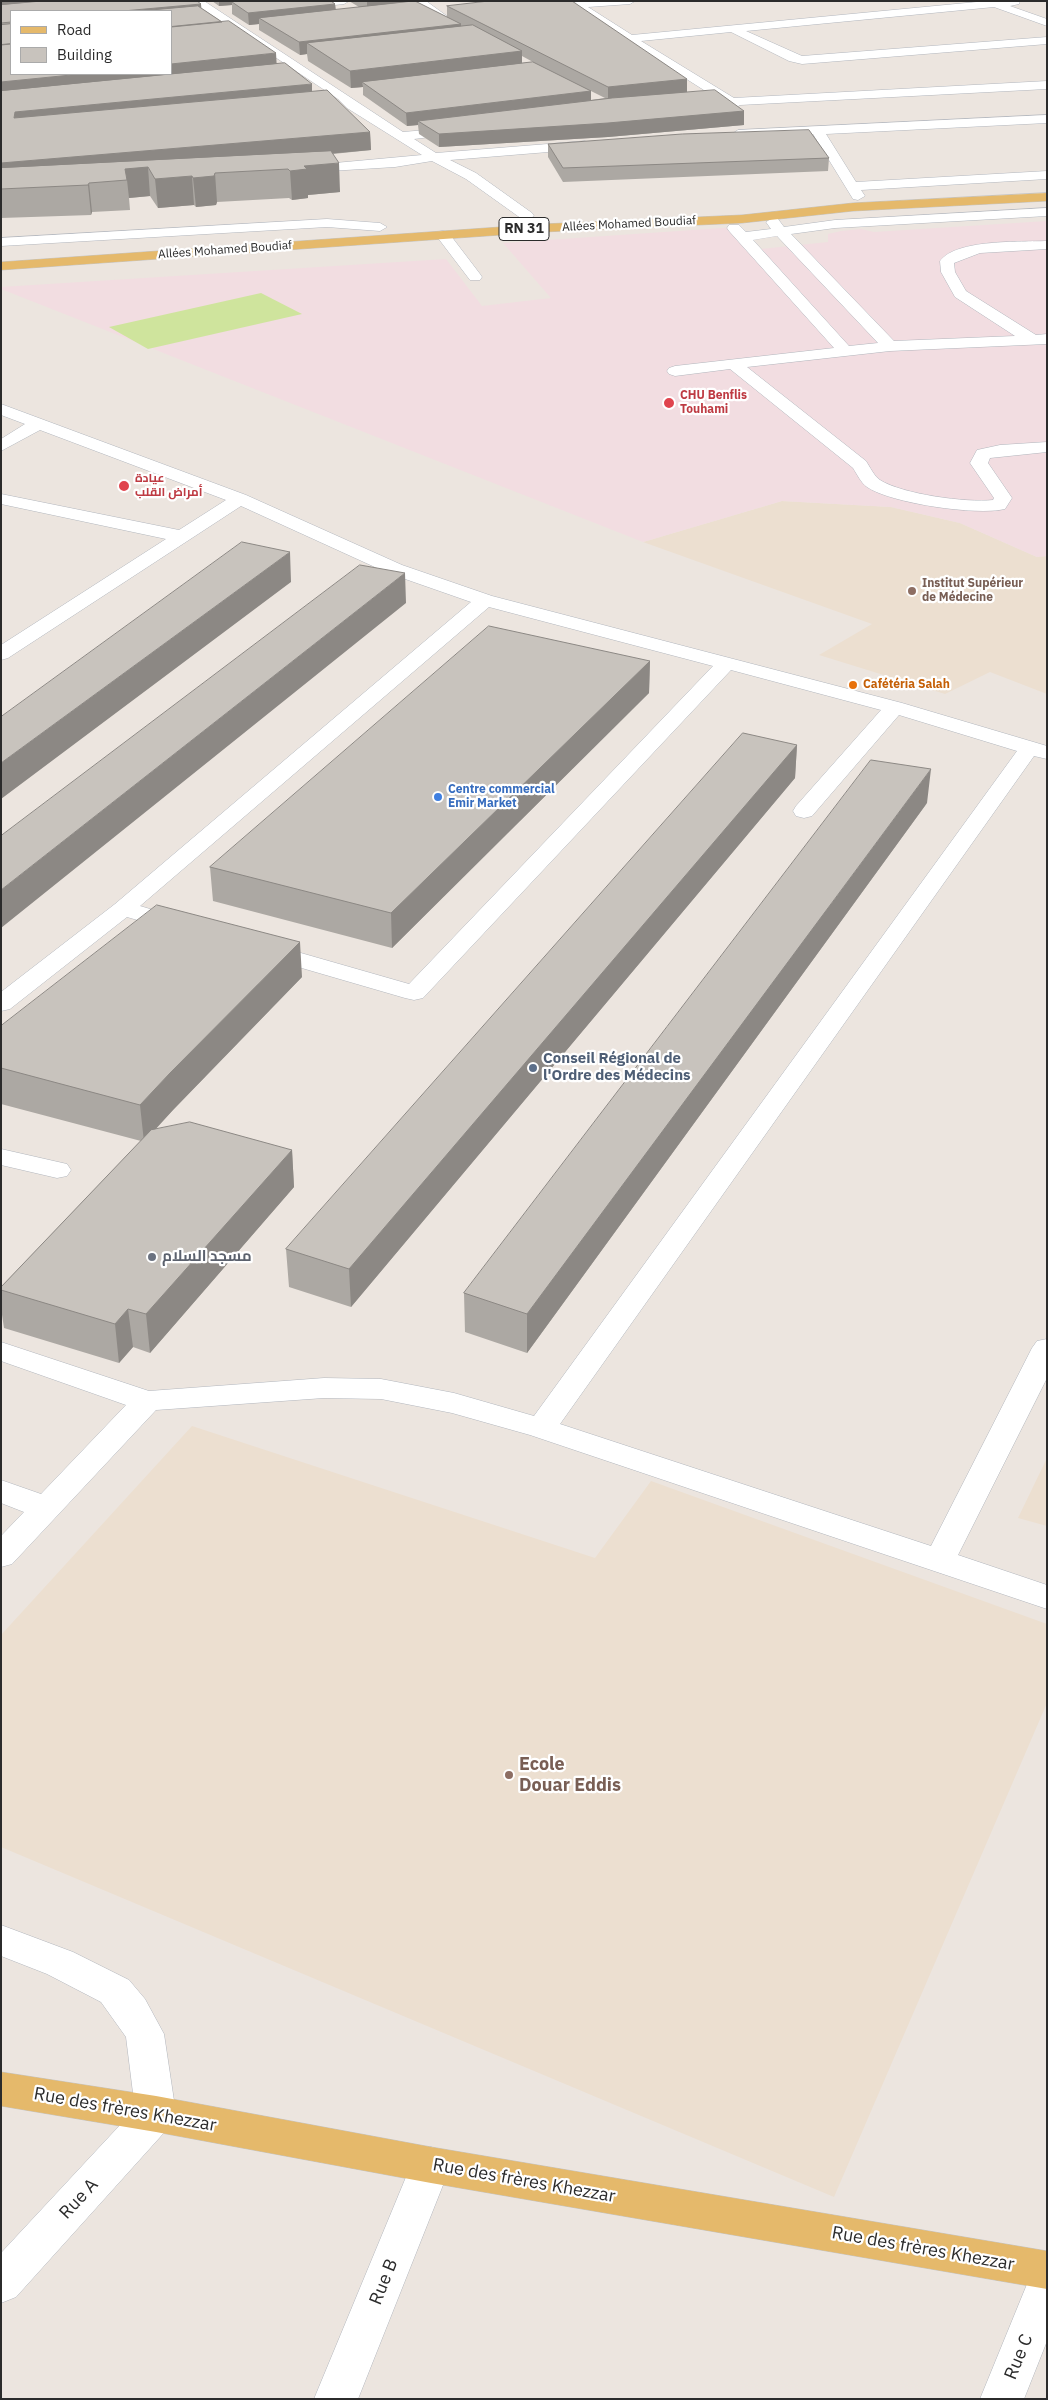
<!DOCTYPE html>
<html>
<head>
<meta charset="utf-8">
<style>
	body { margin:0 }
	#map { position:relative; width:1048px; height:2400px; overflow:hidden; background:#ece5df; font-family:"IBM Plex Sans",sans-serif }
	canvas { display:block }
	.frame { position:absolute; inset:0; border:2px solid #2b2b2b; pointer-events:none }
	.legend { position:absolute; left:10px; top:10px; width:162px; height:65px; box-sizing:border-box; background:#fff; border:1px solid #aaa; margin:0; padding:6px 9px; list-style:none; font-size:15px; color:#2b2b2b }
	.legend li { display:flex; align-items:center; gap:10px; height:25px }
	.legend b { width:25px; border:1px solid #aaa }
</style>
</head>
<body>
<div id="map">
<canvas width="1048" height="2400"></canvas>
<div class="frame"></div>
<ul class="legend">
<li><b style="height:6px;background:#e5b96b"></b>Road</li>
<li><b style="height:14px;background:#c8c3bd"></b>Building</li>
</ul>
</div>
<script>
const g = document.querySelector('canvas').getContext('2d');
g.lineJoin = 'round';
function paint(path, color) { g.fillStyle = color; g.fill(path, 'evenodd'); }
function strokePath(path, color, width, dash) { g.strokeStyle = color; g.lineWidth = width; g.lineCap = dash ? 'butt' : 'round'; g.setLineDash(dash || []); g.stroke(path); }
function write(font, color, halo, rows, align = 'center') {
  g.font = font + ' "IBM Plex Sans",Cairo,sans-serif'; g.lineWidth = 4.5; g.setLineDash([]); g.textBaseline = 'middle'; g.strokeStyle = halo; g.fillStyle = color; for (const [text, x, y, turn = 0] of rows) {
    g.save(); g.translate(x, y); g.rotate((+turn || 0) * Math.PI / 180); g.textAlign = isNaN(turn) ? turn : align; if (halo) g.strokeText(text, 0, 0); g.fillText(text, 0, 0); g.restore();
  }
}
const education = new Path2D(`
	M782 501 891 507 960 523 1037 557 1047 556V694L990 672 945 694 819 655 872 624 643 542Z
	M192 1426 595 1558 651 1481 1047 1624V1703L834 2197 1 1847V1635Z
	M1047 1458V1526L1018 1518Z`);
const medical = new Path2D(`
	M1047 221V556L1037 557 960 523 891 507 782 501 643 542 1 289V287L446 259 482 306 551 298 503 243 737 227 761 249 828 242V234L841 231 861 229 874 232Z`);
const pitch = new Path2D(`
	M261 293 302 314 148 349 109 327Z`);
const minor = new Path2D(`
	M191 1H204L403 132 461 127 462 130 456 134 414 139 436 153 585 141 592 145 585 149 450 160 476 173 532 213 534 216 527 220 522 219 466 179 432 161 395 167 297 173 295 170 297 167 302 166 422 155 347 108 338 99Z
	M310 1H349L344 4 297 9 291 6 293 4Z
	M413 1H426L462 27 456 30 452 29Z
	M582 1H635L630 4 588 7 632 35 987 1H1020L1019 4 1010 6 1047 19V26L994 7 746 31 802 56 1047 37V44L802 64 789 61 731 32 641 41 734 98 1047 81V89L740 105 735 108 729 106 695 108 691 107 689 104 691 101 718 99 570 5 572 3Z
	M1047 115V123L826 134 856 182 1047 171V179L861 190 865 196 858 200 853 199 813 134 738 138 732 134 738 130Z
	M1047 208V216L835 228 791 234 894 341 1015 336 955 297 941 272 940 261C956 239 1021 242 1047 241V249L980 253 954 263 955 272 966 291 1036 335 1047 334V344L890 351 747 367 866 461C870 467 874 476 880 480 902 494 966 503 993 500L994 498 970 463 977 450 1000 445 1047 442V452L990 458 988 463 1012 498 1005 509C977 516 890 503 867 487 861 483 857 474 853 468L730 369 675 376 669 374 667 371 669 368 675 366 834 348 729 231 727 228 729 225H739L746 232 771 229 766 222 773 218 778 219 784 227 835 220ZM777 236 878 343 849 346 753 240Z
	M327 219 380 223 387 227 380 231 327 227 1 246V238Z
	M443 231 448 232 480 274 482 277 480 280H470L438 238 436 235 438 232Z
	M1 404 246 495 402 565 492 596 902 703 1047 746V759L1034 756 560 1424 931 1546 1032 1348 1037 1341 1047 1339V1378L958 1555 1047 1585V1609L530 1435 452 1413 381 1399 324 1398 156 1410 12 1564 1 1567V1536L24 1512 1 1503V1480L41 1494 126 1405 1 1361V1342L149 1391 324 1378 381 1379 454 1393 534 1416 1017 751 899 715 812 816 804 818 796 816 793 811 796 806 881 710 731 670 423 998 414 1000 405 998 257 955 254 950 257 945 266 943 409 984 713 666 489 607 140 906 187 920 191 925 187 930 179 932 127 917 10 1009 1 1011V992L115 904 471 602 388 573 241 506 8 658 1 660V645L166 539 1 504V494L179 530 226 500 40 430 1 451V439L25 424 1 415Z
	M1 1149 67 1164 71 1170 67 1176 57 1178 1 1165Z
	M1 1925 73 1952 129 1980 145 1999 164 2034 176 2114 170 2126 16 2297 1 2303V2253L135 2109 126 2037 101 2002 47 1974 1 1956Z
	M431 2147 445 2152 451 2165 358 2399H314L411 2165 417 2152Z
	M1047 2266V2341L1024 2399H980L1032 2272Z`);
const major = new Path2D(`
	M1047 193V201L853 211 742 223 543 232 1 270V262L543 224 742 215 853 203Z
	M1 2072 156 2096 431 2147 1047 2251V2289L431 2183 156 2132 1 2106Z`);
const wall = new Path2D(`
	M1 1 201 4V8L276 63 312 92 370 132 371 150 333 154 340 192 308 195V198L292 200 289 198 217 202 216 205 196 207 194 205 158 208 150 196 129 198 130 210 92 212 91 215 1 218Z
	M212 1H331L335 4 336 10 359 7 349 1H414L447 17V6L687 79V92L744 111V125L608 137 439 147 419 134 418 125 407 126 363 95V87L351 88 308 61 307 54 300 55 259 30V24L249 25 232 14V5L219 6ZM522 56 533 62 522 63ZM591 91 605 98 591 100Z
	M548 144 829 158 828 171 563 182 548 157Z
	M650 661 649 693 392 948 213 901 210 867Z
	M797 745 795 778 351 1307 289 1287 286 1249Z
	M927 803 527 1353 465 1332 464 1293Z
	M302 977 173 1110 155 1129 292 1150 294 1187 150 1353 133 1347 119 1363 4 1328 1 1308V1287L141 1141 1 1104V1026Z`);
const shadedWall = new Path2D(`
	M118 1 1 14V2Z
	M219 1H270L232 2V5L219 6Z
	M367 1H414L367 12Z
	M201 4 202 15 171 11H123Z
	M335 4 336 16 259 18V24L249 25 248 13Z
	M461 24V36L307 43V54L300 55 299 42Z
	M522 51V68L362 82 363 87 351 88 350 71Z
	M276 53 277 70 1 101V82L81 74H171V64Z
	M687 79V92L608 100V87Z
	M312 84V102L14 118 15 112Z
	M591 91V104L418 121V125L407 126 406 113Z
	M744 111V125L608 137 439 147V134Z
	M370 132 371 150 150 170 148 167 150 196 129 198 127 180 1 183V163Z
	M339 163 340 192 308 195V198L292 200 290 171 304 166Z
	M215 173 217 202 216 205 196 207 193 178Z
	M192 176 194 205 158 208 155 179Z
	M89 183 92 212 91 215 88 185Z
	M290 552 291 582 1 799V763Z
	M405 573 406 603 1 928V890Z
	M650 661 649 693 392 948 391 913Z
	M797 745 795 778 351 1307 349 1269Z
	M931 769 927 803 527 1353V1314Z
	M300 942 302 977 173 1110 144 1142 140 1105 170 1073Z
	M292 1150 294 1187 150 1353 146 1314Z
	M128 1309 133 1347 119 1363 115 1324Z`);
const building = new Path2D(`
	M42 1H197L201 4 123 11H11V22L1 23V5Z
	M239 1H331L335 4 248 13 232 2Z
	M415 1 461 24 299 42 259 18Z
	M489 1H572L687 79 608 87 447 6Z
	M198 6 222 22 171 27V11H140Z
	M229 21 276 53 171 64V27Z
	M11 24V44L1 45V25Z
	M473 25 522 51 350 71 307 43Z
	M11 44V74H81L1 82V45Z
	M533 62 591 91 406 113 362 82Z
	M285 63 312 84 15 112 14 118 327 90 370 132 1 163V91Z
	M715 90 744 111 608 123 439 134 418 121 612 98Z
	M809 130 829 158 563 168 548 144 682 134Z
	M331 151 339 163 304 166 307 169 290 171 288 169 215 173 214 176 193 178 192 176 155 179 148 167 125 169 127 180 89 183 88 185 1 189V168Z
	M242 542 290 552 1 763V717Z
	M360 565 405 573 1 890V836Z
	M489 626 650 661 391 913 210 867Z
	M743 733 797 745 349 1269 286 1249Z
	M871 760 931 769 527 1314 464 1293Z
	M157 905 300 942 170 1073 140 1105 1 1068V1026Z
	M190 1122 292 1150 146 1314 128 1309 115 1324 1 1290V1287L151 1130Z`);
const markers = [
	[669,403,6,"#e0444e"],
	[124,486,6,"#e0444e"],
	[912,591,5,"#8d6e63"],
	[853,685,5,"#e8710a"],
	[438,797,5,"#3f7fe0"],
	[533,1068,5,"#5c6f8a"],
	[152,1257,5,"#6b7280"],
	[509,1775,5,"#8d6e63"]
];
const farStreetnames = [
	["Allées Mohamed Boudiaf",629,224,-3],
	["Allées Mohamed Boudiaf",225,250,-4]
];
const farHealthnames = [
	["CHU Benflis",680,396],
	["Touhami",680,410],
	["عيادة",135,479],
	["أمراض القلب",135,493]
];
const farEducationnames = [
	["Institut Supérieur",922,584],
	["de Médecine",922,598]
];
const farFoodnames = [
	["Cafétéria Salah",863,685]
];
const farShopnames = [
	["Centre commercial",448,790],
	["Emir Market",448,804]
];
const shields = [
	[524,229,50]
];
const shieldNames = [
	["RN 31",524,229]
];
const serviceNames = [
	["Conseil Régional de",543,1059],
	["l'Ordre des Médecins",543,1076]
];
const worshipNames = [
	["مسجد السلام",162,1257]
];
const nearEducationnames = [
	["Ecole",519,1765],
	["Douar Eddis",519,1786]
];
const nearStreetnames = [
	["Rue des frères Khezzar",125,2110,10],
	["Rue des frères Khezzar",524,2181,10],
	["Rue A",79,2199,-47],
	["Rue des frères Khezzar",923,2249,10],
	["Rue B",384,2282,-68],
	["Rue C",1019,2357,-68]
];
paint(education, '#ecdfd0');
paint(medical, '#f2dde1');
paint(pitch, '#cfe49d');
strokePath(minor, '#b2b6bd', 1);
strokePath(major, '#c4c4c4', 1);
paint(minor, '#fff');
paint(major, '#e5b96b');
paint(wall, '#aca8a3');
paint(shadedWall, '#8c8884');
paint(building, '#c8c3bd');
strokePath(building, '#8c8884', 1);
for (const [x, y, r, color] of markers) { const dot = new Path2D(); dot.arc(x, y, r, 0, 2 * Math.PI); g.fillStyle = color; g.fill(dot); strokePath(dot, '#fff', 2); }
write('12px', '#2b2b2b', '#fff', farStreetnames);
write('bold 12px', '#be3a42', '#fff', farHealthnames, 'left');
write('bold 12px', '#785e54', '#fff', farEducationnames, 'left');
write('bold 12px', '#c56008', '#fff', farFoodnames, 'left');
write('bold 12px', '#366cbe', '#fff', farShopnames, 'left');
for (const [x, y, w] of shields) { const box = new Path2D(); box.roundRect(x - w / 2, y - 11.5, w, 23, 4); g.fillStyle = '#fff'; g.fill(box); strokePath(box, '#2b2b2b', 1); }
write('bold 14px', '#2b2b2b', null, shieldNames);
write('bold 15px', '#4e5e75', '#fff', serviceNames, 'left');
write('bold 15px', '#5b616d', '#fff', worshipNames, 'left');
write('bold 18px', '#785e54', '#fff', nearEducationnames, 'left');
write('18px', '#2b2b2b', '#fff', nearStreetnames);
</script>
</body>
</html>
